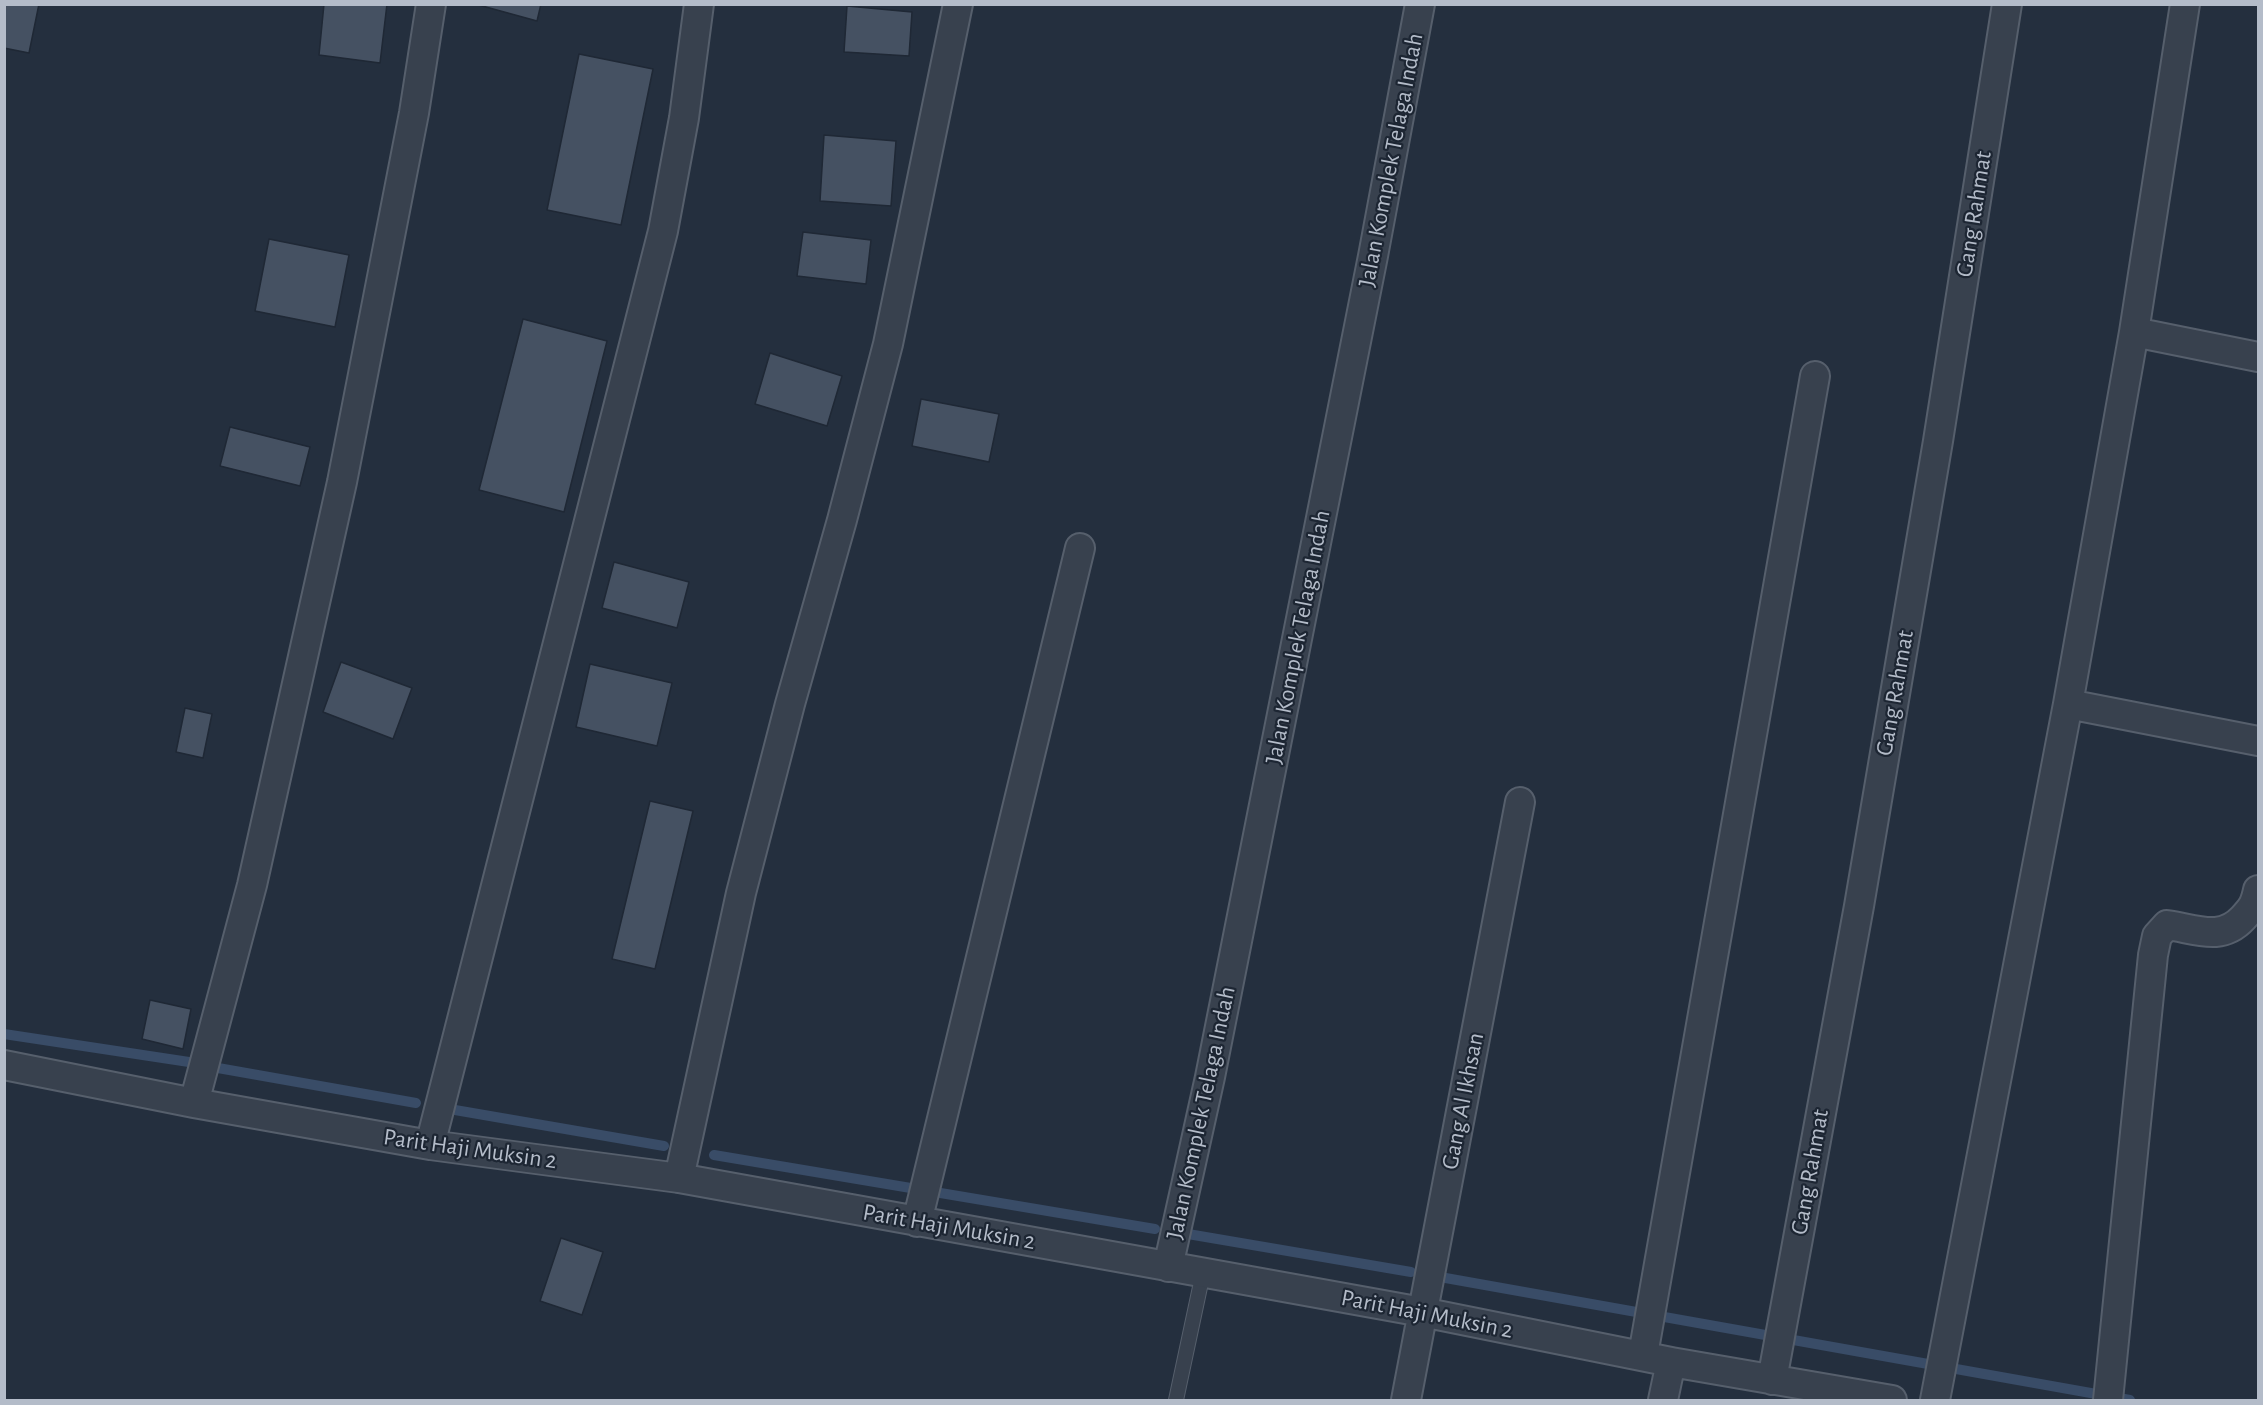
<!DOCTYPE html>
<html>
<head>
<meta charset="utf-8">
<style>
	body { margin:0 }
	#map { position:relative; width:2263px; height:1405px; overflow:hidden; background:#242f3e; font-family:"Alegreya Sans",sans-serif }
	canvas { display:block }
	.frame { position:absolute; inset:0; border:6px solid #b4bcc9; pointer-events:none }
</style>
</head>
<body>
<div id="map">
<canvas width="2263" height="1405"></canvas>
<div class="frame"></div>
</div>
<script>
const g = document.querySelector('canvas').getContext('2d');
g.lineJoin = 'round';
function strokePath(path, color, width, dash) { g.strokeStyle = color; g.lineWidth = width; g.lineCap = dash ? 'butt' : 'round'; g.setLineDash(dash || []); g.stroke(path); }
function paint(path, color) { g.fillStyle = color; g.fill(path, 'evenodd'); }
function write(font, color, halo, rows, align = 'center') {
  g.font = font + ' "Alegreya Sans",sans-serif'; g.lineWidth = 4.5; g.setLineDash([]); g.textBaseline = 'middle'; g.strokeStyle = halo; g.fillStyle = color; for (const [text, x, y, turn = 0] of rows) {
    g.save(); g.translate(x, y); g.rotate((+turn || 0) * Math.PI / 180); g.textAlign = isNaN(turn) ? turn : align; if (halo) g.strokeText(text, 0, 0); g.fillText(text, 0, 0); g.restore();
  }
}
const stream = new Path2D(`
	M4 1034 189 1062
	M218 1068 416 1103
	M455 1110 664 1146
	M714 1155 1155 1229
	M1188 1234 1411 1272
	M1440 1277 2130 1400`);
const building = new Path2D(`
	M4 4H39L29 53 4 48Z
	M324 4H387L380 63 319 55Z
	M475 4H541L537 21Z
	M847 6 912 12 909 56 844 52Z
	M579 54 653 69 621 225 547 210Z
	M824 135 896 141 891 206 820 201Z
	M803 232 871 240 866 284 797 276Z
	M269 239 349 255 335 327 255 311Z
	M523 319 607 341 564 512 479 490Z
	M770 353 842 376 827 426 755 404Z
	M921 399 999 414 989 462 912 446Z
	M230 427 310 447 300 486 220 466Z
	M614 562 689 582 677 628 602 608Z
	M341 662 412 688 393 739 323 712Z
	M590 664 672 683 657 746 576 727Z
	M185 708 212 714 203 758 176 752Z
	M650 801 693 811 655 969 612 959Z
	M150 1000 191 1009 183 1049 142 1039Z
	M561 1238 603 1252 582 1315 540 1301Z`);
const lane = new Path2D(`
	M1176 1400 1203 1273`);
const street = new Path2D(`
	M2134 332 2258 357
	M2068 704 2258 741
	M4 1065 194 1103 430 1145 679 1178 1422 1312 1671 1362 1892 1400
	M194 1103 252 885 342 482 414 113 431 4
	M430 1145 663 231 684 118 699 4
	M679 1178 741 893 790 704 842 520 888 344 958 4
	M917 1222 1080 548
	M1168 1267 1210 1077 1373 256 1420 4
	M1643 1355 1815 376
	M1772 1380 1859 906 1938 441 2007 4
	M1406 1400 1520 802
	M1663 1400 1671 1362
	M1935 1400 2068 704 2134 332 2185 4
	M2108 1400 2153 955 2157 936 2167 925C2196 929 2221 942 2243 918 2253 907 2255 904 2258 890`);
const streetNames = [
	["Jalan Komplek Telaga Indah",1391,160,-79],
	["Gang Rahmat",1974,214,-81],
	["Jalan Komplek Telaga Indah",1298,637,-79],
	["Gang Rahmat",1895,693,-80],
	["Gang Al Ikhsan",1463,1101,-79],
	["Jalan Komplek Telaga Indah",1201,1113,-78],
	["Parit Haji Muksin 2",470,1149,8],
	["Gang Rahmat",1810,1172,-80],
	["Parit Haji Muksin 2",949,1227,10],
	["Parit Haji Muksin 2",1427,1314,11]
];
strokePath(stream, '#394c67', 10);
paint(building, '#455162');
strokePath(building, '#1f2835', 1.5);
strokePath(lane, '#565f6c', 16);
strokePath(street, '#565f6c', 32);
strokePath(lane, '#38414e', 14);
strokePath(street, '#38414e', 28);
write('24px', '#b4bcc9', '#1d2633', streetNames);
</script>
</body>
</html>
